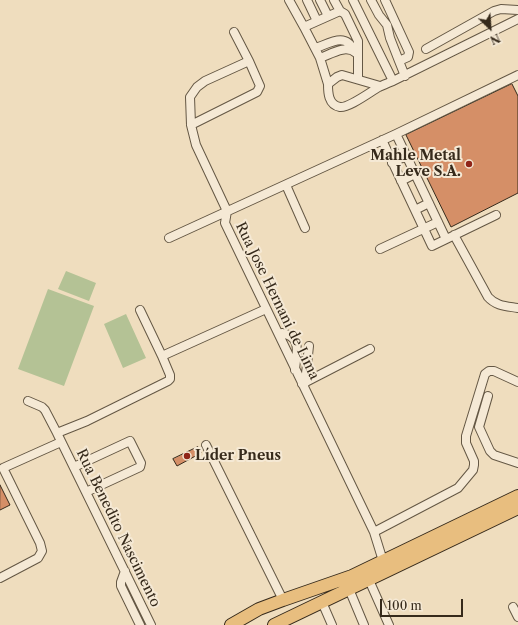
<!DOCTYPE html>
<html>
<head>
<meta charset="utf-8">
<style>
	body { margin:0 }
	#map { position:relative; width:518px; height:625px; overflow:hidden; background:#efddbe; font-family:"Libre Caslon Text",serif }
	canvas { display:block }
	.north { position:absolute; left:470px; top:8px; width:40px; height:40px; -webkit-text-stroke:3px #f5e9d5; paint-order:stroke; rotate:155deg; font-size:11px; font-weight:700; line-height:16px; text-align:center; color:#362a1b }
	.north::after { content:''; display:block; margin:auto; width:14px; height:18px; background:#362a1b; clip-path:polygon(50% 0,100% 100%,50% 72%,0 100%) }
	.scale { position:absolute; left:380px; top:599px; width:83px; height:18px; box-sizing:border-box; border:2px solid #362a1b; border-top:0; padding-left:5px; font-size:12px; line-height:14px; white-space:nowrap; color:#362a1b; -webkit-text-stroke:3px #f5e9d5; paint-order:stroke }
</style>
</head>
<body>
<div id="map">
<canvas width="518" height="625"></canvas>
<div class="north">N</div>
<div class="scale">100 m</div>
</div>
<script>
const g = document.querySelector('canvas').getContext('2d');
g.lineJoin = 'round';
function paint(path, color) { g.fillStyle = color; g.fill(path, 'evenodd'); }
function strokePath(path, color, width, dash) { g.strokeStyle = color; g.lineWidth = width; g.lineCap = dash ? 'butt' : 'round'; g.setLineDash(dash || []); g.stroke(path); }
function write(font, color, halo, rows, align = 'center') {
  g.font = font + ' "Libre Caslon Text",serif'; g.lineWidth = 4; g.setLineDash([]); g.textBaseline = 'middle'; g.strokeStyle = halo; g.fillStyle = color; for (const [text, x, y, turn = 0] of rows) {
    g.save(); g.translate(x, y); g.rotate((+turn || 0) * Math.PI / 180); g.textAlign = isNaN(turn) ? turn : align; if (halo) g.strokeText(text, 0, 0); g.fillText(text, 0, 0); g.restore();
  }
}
const green = new Path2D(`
	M66 271 96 283 89 301 58 289Z
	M48 289 94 306 64 386 18 369Z
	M126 314 146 358 123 368 104 324Z`);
const building = new Path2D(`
	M512 84 518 96V193L451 227 406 135Z
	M198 447 201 453 177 466 173 459Z
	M0 485 10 505 0 510Z`);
const minor = new Path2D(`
	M289 0 304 27
	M307 0 317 21
	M320 0 328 16
	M334 0 340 11
	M353 0 393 81
	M371 0 379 15 387 25 390 38 399 61 408 57 409 52 385 0
	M234 32 249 61 205 81 197 87 190 97 191 125 196 145 227 211 225 223 374 532 383 561
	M316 48C330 43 346 32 354 51
	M426 49 494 11 501 9 518 10
	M320 58C331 54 346 44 356 53
	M399 61 405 76
	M328 84 320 58 304 27 340 11 345 14 358 41V79
	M380 86 342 75 337 77 328 84C328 92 328 105 340 107 349 108 370 92 379 87 383 85 388 83 393 81L518 19
	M191 125 257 92 260 86 249 61
	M396 134 446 239
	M382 140 432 246 496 215
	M392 163 406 156
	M401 181 415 174
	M286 185 305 228
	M415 210 429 203
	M454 235 488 297C496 306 506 306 518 308
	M169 238 396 134 518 75
	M380 249 438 222
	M140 310 162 356 266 309
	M279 335 282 333C303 337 296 354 295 370
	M305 383 309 346
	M302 384 370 349
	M488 396 479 427 490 451 494 455 518 463
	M28 401 42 407 45 410 57 433 87 421 168 381 170 379V375L162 356
	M57 433 151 625
	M206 445 283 600
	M74 467 130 441 141 463 140 467 86 492
	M374 532 458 488 473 470 474 465V461L466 443V436L485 374 489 371H494L518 382
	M125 571 121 582V586L140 625
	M0 578 38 558 42 551 40 543 3 468 61 442
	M369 580 389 625
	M349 589 364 625
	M322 602 332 625
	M513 607 518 617`);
const highway = new Path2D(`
	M231 625 259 609 283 600 352 576 518 496
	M274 625 518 508`);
const markers = [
	[469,164,4,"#8f2418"],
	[187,456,4,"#8f2418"]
];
const poiNames = [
	["Mahle Metal",461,156],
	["Leve S.A.",461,172],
	["Líder Pneus",195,456,"left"]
];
const streetNames = [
	["Rua Jose Hernani de Lima",277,301,64],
	["Rua Benedito Nascimento",118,528,64]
];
paint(green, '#b4c295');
paint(building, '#d58f67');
strokePath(building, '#362a1b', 1);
strokePath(minor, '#645744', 10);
strokePath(highway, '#362a1b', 14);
strokePath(minor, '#f5e9d5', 8);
strokePath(highway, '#e8be7f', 12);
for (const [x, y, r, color] of markers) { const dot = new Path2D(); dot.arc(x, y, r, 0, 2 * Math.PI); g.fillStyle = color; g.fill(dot); strokePath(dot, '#f5e9d5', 1.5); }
write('bold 14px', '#362a1b', '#f5e9d5', poiNames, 'right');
write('14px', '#362a1b', '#f5e9d5', streetNames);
</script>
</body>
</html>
